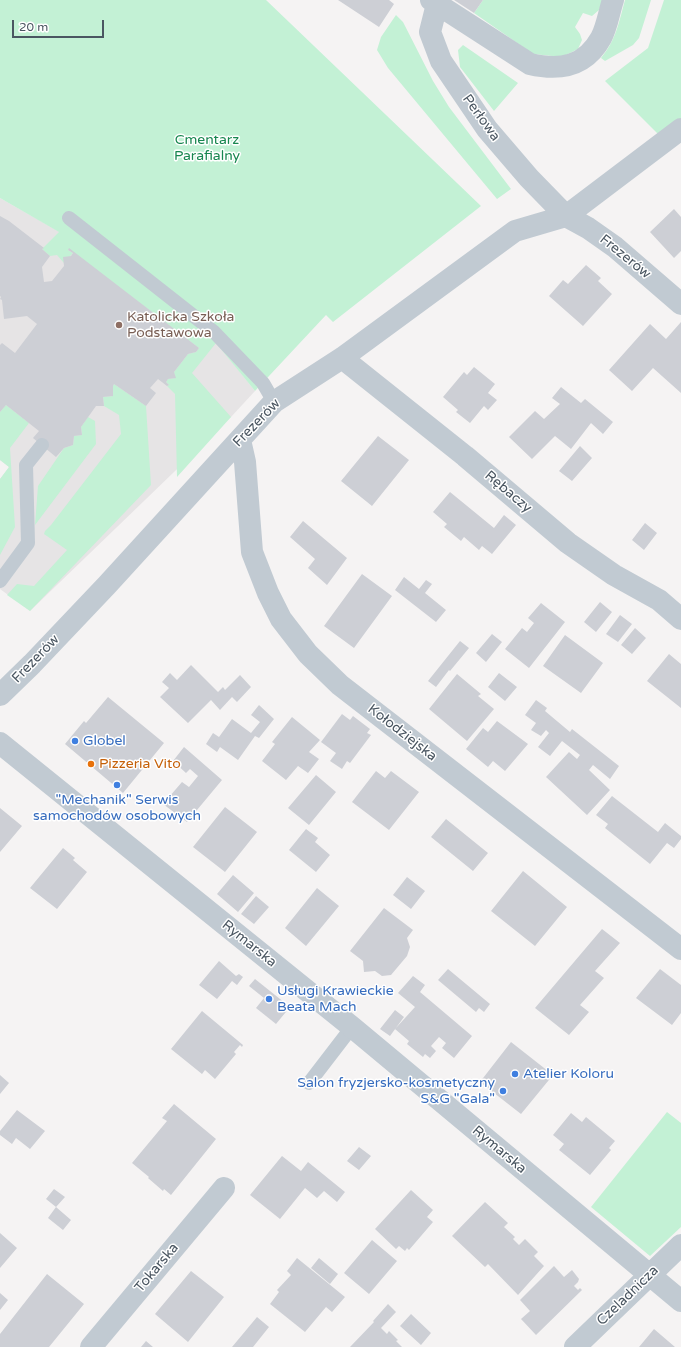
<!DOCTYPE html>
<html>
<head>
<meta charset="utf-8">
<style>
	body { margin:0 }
	#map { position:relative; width:681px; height:1347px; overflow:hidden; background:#f5f3f3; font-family:"Varela Round",sans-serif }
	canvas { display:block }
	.scale { position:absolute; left:12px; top:20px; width:92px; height:18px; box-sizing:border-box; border:2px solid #4a5661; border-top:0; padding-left:5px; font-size:12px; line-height:14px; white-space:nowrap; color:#4a5661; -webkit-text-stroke:3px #fff; paint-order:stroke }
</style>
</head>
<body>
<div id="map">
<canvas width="681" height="1347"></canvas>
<div class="scale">20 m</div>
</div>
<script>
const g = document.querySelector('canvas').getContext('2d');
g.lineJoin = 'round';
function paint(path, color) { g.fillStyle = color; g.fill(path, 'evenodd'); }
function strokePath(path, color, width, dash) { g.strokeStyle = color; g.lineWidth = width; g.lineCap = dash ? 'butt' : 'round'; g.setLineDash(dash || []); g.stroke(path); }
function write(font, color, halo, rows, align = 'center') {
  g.font = font + ' "Varela Round",sans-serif'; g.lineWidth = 3; g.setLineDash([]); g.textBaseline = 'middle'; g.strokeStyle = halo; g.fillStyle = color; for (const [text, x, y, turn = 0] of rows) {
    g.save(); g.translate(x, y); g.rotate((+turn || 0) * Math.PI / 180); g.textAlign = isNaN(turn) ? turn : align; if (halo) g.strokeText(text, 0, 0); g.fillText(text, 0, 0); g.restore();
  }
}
const education = new Path2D(`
	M0 198 60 232 216 342 255 391 231 417 30 611 0 589V479L9 467 0 460Z`);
const green = new Path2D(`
	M0 0H266L481 206 333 322 326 315 255 391 216 343 192 373 231 417 177 477 175 394 167 386 169 385 166 382 168 379 175 378 174 372 188 354 196 352 199 348 69 249 68 250 73 253 64 263 57 255 50 256 42 249 59 232 0 198Z
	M483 0H604L599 10 592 16 583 13 575 27 580 34 582 40 578 49 562 57 533 54 474 13Z
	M625 0H651L639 38 633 45 605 61 601 58C616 40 619 22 625 0Z
	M664 0H681V120L661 137 605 81 648 48Z
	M396 15 403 22 433 81 449 107 511 189 497 199 388 68 377 50 381 37Z
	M463 45 518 83 494 111 460 67 458 50Z
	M114 384 146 406 151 485 30 611 7 595 17 584 34 586 67 550 44 534 45 531 51 525 121 434 119 415 104 406 103 397 113 396V386Z
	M6 405 29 423 10 448 15 527 0 555V479L9 467 0 460V412Z
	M88 417 95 421 96 444 35 525 38 486 64 448 73 445 74 436 82 435 81 427Z
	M667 1112 681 1123V1227L650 1256 591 1207Z`);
const building = new Path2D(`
	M338 0H389L394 4 379 27Z
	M454 0H483L474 13Z
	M674 209 681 217V251L674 258 650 232Z
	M0 216 9 221 44 248 42 249 50 256 42 267 44 282 52 281 64 266 63 257 71 256 73 253 68 250 69 248 199 348 196 352 188 354 174 372 176 378 168 379 166 382 169 385 167 386 158 379 150 388 156 393 146 406 114 384 113 386V396L103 397 104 406H96L81 427 82 435 74 436 73 445 64 448 56 457 33 438 39 431 6 405 0 412V345L2 343 15 353 37 324 27 316 4 319 2 300 0 299 1 297 0 296Z
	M586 265 601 278 598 281 612 294 583 326 549 296 563 280 568 284Z
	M681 322V393L653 368 632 391 609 370 650 324 666 339Z
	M474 367 495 384 488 393 497 400 488 410 484 406 470 423 456 412 458 410 443 397 464 372 467 375Z
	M561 387 581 403 585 399 613 422 603 434 591 423 571 449 555 436 532 459 509 437 535 411 544 419 560 404 552 398Z
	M378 436 409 460 372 506 341 481Z
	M580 446 592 458 572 481 559 471Z
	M450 492 494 528 504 515 516 525 492 554 482 546 479 550 464 537 461 541 444 527 447 524 433 512Z
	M303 521 347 558 327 585 308 568 315 559 290 537Z
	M645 523 657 533 644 550 632 540Z
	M362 574 392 596 354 648 324 626Z
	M404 577 419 589 426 580 432 584 425 593 446 610 436 622 395 590Z
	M600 602 612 612 596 632 584 622Z
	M541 603 565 622 529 668 505 649 522 628 527 632 534 623 528 618Z
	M620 615 632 624 618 642 606 634Z
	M635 628 646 638 632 654 621 645Z
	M492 634 502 642 486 662 476 653Z
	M565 635 603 663 581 693 543 666Z
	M460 641 469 648 450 671 449 670 436 687 428 681Z
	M669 654 681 664V708L647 681Z
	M191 665 218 692 223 687 225 690 240 675 251 687 237 702 232 697 220 710 211 700 188 723 160 697 169 688 162 682 170 673 177 680Z
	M499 673 517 687 505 701 488 687Z
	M457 674 481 694 478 696 494 709 467 741 429 709Z
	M108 697 164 743 123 793 65 744 84 721 86 723Z
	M536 700 547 708 545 711 570 732 572 729 619 766 610 779 593 765 589 770 610 790 587 815 546 777 569 752 577 759 580 755 562 741 550 756 538 747 549 733 546 730 541 736 531 730 536 723 525 715Z
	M259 705 274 719 259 738 255 736 238 760 220 747 217 752 206 744 213 733 219 737 232 719 251 733 260 722 251 715Z
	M342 714 350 720 353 716 370 729 367 733 371 735 350 763 347 761 342 769 330 761 336 753 321 742Z
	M292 717 320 740 309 752 319 759 308 773 298 766 286 780 262 761 275 744 272 742Z
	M497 721 528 744 505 771 493 761 488 767 466 749 483 728 488 732Z
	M184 747 222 780 187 822 163 804 182 782 189 787 198 776 190 769 186 773 173 761Z
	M376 771 385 778 391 771 419 792 389 830 352 802Z
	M316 775 336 792 309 825 288 808Z
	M612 796 658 832 665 823 681 836V839L674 848 667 843 650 864 605 828 608 824 596 815Z
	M225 807 257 832 225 872 193 847Z
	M0 808 22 826 0 852Z
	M446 819 488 853 473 871 431 837Z
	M306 829 318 838 315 842 330 855 316 872 289 850Z
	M63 848 75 858 73 860 87 872 57 909 30 888Z
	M523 871 567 907 535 946 491 911Z
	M233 875 254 893 238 912 217 894Z
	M407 877 425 891 411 909 393 895Z
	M317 888 339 906 306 946 285 928Z
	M256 896 269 907 254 924 241 914Z
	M384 908 413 930 407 938 410 947 407 956 391 975 382 976 375 971 364 972 363 961 350 951Z
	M602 929 620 943 595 971 604 978 580 1005 589 1012 569 1035 535 1008Z
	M219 961 236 976 239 974 243 977 237 985 232 981 217 999 199 985Z
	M448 969 490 1004 484 1012 479 1008 476 1012 438 980Z
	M660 969 681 985V1013L672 1025 636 998Z
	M413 976 425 985 420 992 472 1036 454 1058 442 1048 446 1043 439 1037 431 1046 436 1051 430 1058 425 1054 423 1057 407 1044 409 1041 395 1029 415 1007 398 993Z
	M255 979 290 1007 276 1024 256 1008 264 998 249 986Z
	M395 1010 404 1017 390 1036 380 1029Z
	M202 1011 243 1045 242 1047 240 1045 234 1052 236 1054 215 1079 205 1070 202 1074 171 1049Z
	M511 1042 553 1075 521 1114 480 1082Z
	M0 1075 9 1083 0 1094Z
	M174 1104 216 1139 171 1195 164 1189 163 1191 148 1178 149 1177 132 1163 167 1121 162 1118Z
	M17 1110 45 1131 30 1149 16 1138 12 1144 0 1135V1131Z
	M571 1113 582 1122 586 1117 615 1141 609 1148 611 1150 590 1175 559 1150 564 1144 553 1135Z
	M359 1147 371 1156 359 1170 347 1161Z
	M282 1156 301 1171 308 1162 345 1192 337 1202 324 1191 317 1198 305 1188 280 1219 250 1195Z
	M54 1189 65 1197 56 1207 46 1199Z
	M411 1190 433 1210 427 1217 433 1222 409 1250 407 1248 405 1251 399 1246 396 1249 375 1229Z
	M485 1202 508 1223 504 1227 515 1237 513 1239 519 1245 525 1239 538 1252 534 1256 544 1266 518 1295 488 1264 485 1267 452 1236Z
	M56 1207 71 1220 63 1230 48 1218Z
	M0 1233 17 1248 0 1268Z
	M372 1240 397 1261 369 1294 344 1273Z
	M297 1258 345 1297 332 1312 326 1307 305 1332 270 1304 279 1292 277 1290 291 1275 287 1271Z
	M319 1258 338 1274 330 1284 311 1268Z
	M554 1266 564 1277 572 1270 579 1279 578 1282 574 1286 578 1290 580 1288 582 1290 536 1335 521 1319 530 1311 520 1300Z
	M191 1271 224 1297 188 1342 155 1314Z
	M47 1274 84 1304 49 1347H0V1334Z
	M0 1293 8 1300 0 1310Z
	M388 1304 396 1312 381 1328 387 1334 389 1331 398 1340 396 1341 402 1347H350L374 1322 373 1321Z
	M411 1314 431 1333 421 1345 400 1326Z
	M257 1317 269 1327 253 1347H232Z
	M654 1329 675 1347H639Z
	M146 1341 153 1347H141Z`);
const service = new Path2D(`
	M69 218 214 332 263 383 274 402
	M0 581 28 543 26 465 42 445
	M309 1083 352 1027`);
const minor = new Path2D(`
	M431 0 530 64C560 71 585 67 601 38 607 27 609 12 613 0
	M437 4 430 32 441 61 487 129 529 178 566 216 588 228 615 247 681 304
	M342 358 465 456 568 543 614 575 659 600 681 619
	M240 440 245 462 252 552 268 593 281 619 308 654 340 685 681 949
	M0 695 32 664 107 585 274 402 342 358 515 231 566 216 681 129
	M0 743 352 1027 681 1301
	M91 1347 224 1188
	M575 1347 681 1245`);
const markers = [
	[119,325,4,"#8d6e63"],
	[75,741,4,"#3f7fe0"],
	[91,764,4,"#e8710a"],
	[117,785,4,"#3f7fe0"],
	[269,999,4,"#3f7fe0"],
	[515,1074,4,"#3f7fe0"],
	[503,1091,4,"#3f7fe0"]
];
const streetNames = [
	["Perłowa",481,118,54],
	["Frezerów",625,257,39],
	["Frezerów",257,423,-46],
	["Rębaczy",508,492,40],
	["Frezerów",36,659,-46],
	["Kołodziejska",402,733,38],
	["Rymarska",249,944,39],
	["Rymarska",499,1150,40],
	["Tokarska",157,1268,-50],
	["Czeladnicza",628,1296,-44]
];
const parkNames = [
	["Cmentarz",207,140],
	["Parafialny",207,156]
];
const educationNames = [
	["Katolicka Szkoła",127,317],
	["Podstawowa",127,333]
];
const shopNames = [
	["Globel",83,741],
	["\"Mechanik\" Serwis",117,800,"center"],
	["samochodów osobowych",117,816,"center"],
	["Usługi Krawieckie",277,991],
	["Beata Mach",277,1007],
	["Atelier Koloru",523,1074],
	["Salon fryzjersko-kosmetyczny",495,1083,"right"],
	["S&G \"Gala\"",495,1099,"right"]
];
const foodNames = [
	["Pizzeria Vito",99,764]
];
paint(education, '#e6e4e5');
paint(green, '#c3f1d5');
paint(building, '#cdcfd5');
strokePath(service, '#c1cad2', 14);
strokePath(minor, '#c1cad2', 22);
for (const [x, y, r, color] of markers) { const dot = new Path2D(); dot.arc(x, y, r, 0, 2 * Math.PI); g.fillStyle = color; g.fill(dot); strokePath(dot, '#fff', 1.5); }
write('14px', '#4a5661', '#fff', streetNames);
write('14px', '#17864f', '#fff', parkNames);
write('14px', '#785e54', '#fff', educationNames, 'left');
write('14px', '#366cbe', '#fff', shopNames, 'left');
write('14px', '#c56008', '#fff', foodNames, 'left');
</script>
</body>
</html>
